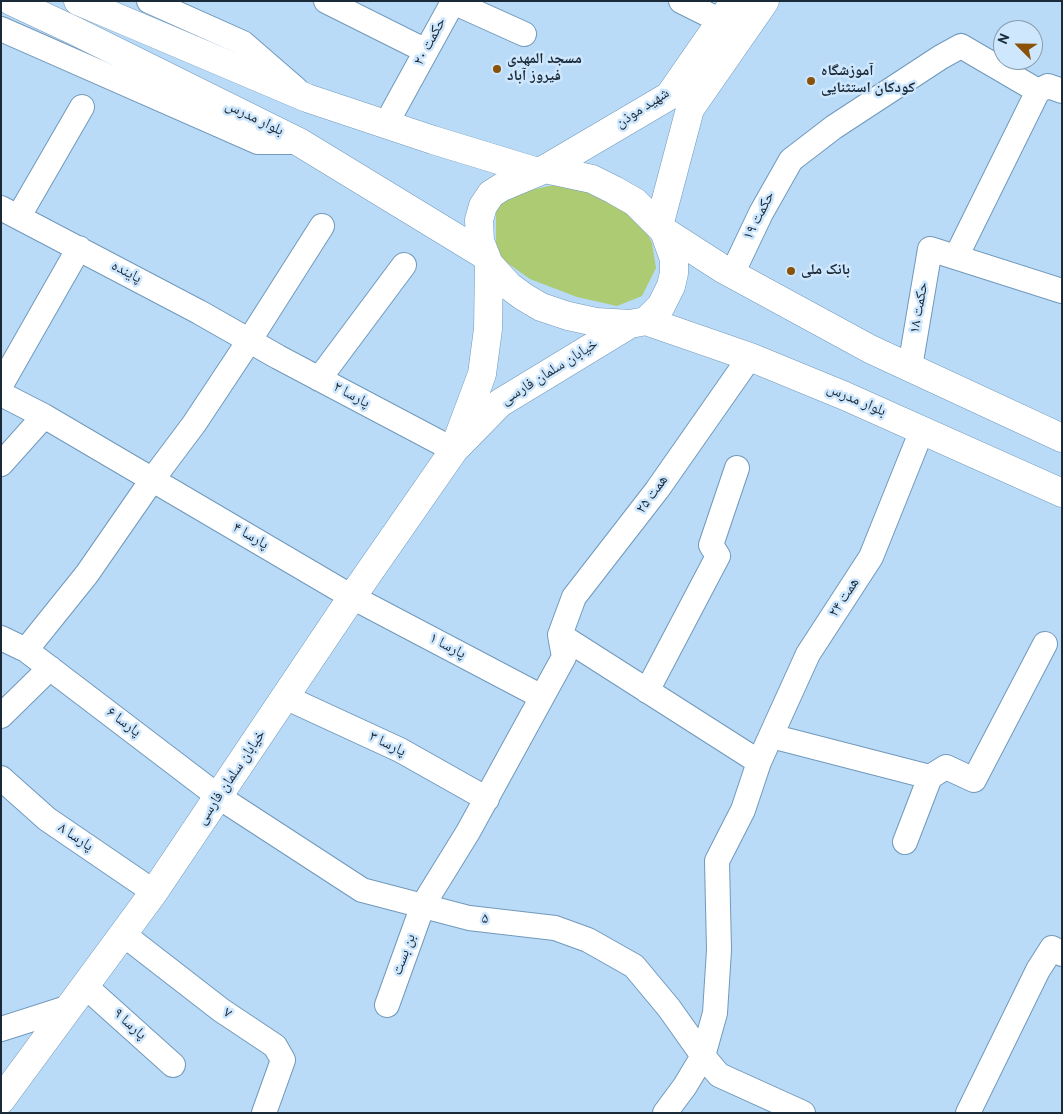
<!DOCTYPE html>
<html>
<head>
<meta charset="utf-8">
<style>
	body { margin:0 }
	#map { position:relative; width:1063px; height:1114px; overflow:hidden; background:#b9dbf8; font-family:Overpass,sans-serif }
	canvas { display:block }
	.frame { position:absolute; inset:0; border:2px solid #1a2a38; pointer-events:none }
	.north { position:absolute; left:993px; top:20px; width:50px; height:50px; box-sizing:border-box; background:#cee7fd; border:1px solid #869bae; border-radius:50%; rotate:293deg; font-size:14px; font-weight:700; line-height:20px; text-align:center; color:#1a2a38 }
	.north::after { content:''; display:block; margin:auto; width:18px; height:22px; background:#8a5206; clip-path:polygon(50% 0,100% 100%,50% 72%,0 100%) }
</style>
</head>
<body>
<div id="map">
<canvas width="1063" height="1114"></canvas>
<div class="frame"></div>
<div class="north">N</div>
</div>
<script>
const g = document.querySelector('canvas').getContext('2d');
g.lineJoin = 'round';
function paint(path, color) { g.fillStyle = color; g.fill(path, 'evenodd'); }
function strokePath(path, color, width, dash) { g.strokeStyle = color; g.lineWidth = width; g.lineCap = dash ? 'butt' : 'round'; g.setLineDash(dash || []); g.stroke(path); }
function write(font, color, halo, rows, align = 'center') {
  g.font = font + ' Overpass,"Noto Naskh Arabic",sans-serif'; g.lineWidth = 5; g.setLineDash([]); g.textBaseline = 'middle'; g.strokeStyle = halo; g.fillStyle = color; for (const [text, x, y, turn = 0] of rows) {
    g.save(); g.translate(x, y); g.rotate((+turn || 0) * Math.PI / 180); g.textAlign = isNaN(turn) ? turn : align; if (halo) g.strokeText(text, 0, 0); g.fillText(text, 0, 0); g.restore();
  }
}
const green = new Path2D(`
	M563 183 622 206 644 227 652 243 656 268 642 296 617 306 577 297 530 279 496 255V205L526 191Z`);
const minor = new Path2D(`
	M149 1 243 43 296 89
	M326 1 426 51
	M681 1 721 21 735 32
	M1 29 258 142H299
	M386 124 453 2 524 34
	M1 208 199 312 278 357 454 450
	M19 216 82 107
	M956 257 1038 91
	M732 274 761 213 791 160 834 127 941 57 961 46 1038 91 1048 86 1062 91
	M910 367 930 249 1062 291
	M319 379 404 265
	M1 385 79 248
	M1 394 44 416
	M1 464 44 416 352 597 542 697
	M560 635 574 597 657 490 750 357
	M560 635 759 762
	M1 638 26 650 219 797 362 890 469 918 555 928 588 940 634 966 669 1008 703 1056 719 1075 803 1113
	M26 650 87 574 152 480 194 424 249 341 322 226
	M647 691 718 556 711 545 737 468
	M285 697 400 750 487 799
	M1 716 50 668
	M771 736 930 777 905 842
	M930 777 946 767 974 780 1045 644
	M1 778 47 819 154 892
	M123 934 221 1010 275 1046 283 1060 264 1113
	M85 986 173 1065
	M387 1005 423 905 468 832 564 657 560 635
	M1 1029 70 1007
	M665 1113 685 1086 703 1056 715 1013 719 950 717 861 743 810 759 762 808 654 871 557 922 430
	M968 1113 1038 970 1052 948 1062 954`);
const major = new Path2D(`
	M11 1 75 31 299 142 486 256
	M78 1 307 98 433 140 538 172
	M545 169 592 179 614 190 635 202 664 231 674 259V273L671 286 661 306 646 321 630 324 596 322 568 316 541 307 524 297 509 286 489 264 480 241 479 220 483 206 491 194 502 187 545 169 669 96 735 1
	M659 226 690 109 765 1
	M664 231 723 269 870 349 1062 438
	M646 321 750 357 845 396 1062 493
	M457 441 482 374 488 329 489 264
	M1 1100 154 892 352 597 454 450 500 403 630 324`);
const markers = [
	[497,69,5,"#8a5206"],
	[811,81,5,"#8a5206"],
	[791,271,5,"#8a5206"]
];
const streetNames = [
	["حکمت ۲۰",431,42,-62],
	["شهید موذن",643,109,-33],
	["بلوار مدرس",254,119,26],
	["حکمت ۱۹",760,216,-63],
	["پاینده",126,273,28],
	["حکمت ۱۸",920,308,-80],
	["خیابان سلمان فارسی",550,373,-32],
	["پارسا ۲",351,396,28],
	["بلوار مدرس",856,401,23],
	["همت ۲۵",653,495,-54],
	["پارسا ۴",250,537,30],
	["همت ۲۴",845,598,-57],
	["پارسا ۱",447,647,28],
	["پارسا ۶",123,723,37],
	["پارسا ۳",387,745,26],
	["خیابان سلمان فارسی",232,778,-56],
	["پارسا ۸",75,838,34],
	["۵",485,920,6],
	["بن بست",405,955,-70],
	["۷",227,1014,34],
	["پارسا ۹",129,1025,42]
];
const poiNames = [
	["مسجد المهدی",507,60],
	["فیروز آباد",507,77],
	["آموزشگاه",821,72],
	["کودکان استثنایی",821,89],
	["بانک ملی",801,271]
];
paint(green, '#accb73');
strokePath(minor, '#7199bb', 26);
strokePath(major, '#7199bb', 29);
strokePath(minor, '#fff', 24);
strokePath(major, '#fff', 28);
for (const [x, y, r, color] of markers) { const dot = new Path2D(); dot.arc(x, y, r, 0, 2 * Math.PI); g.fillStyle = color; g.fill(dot); strokePath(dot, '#cee7fd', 2); }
write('15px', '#1a2a38', '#cee7fd', streetNames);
write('bold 15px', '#1a2a38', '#cee7fd', poiNames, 'left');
</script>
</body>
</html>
